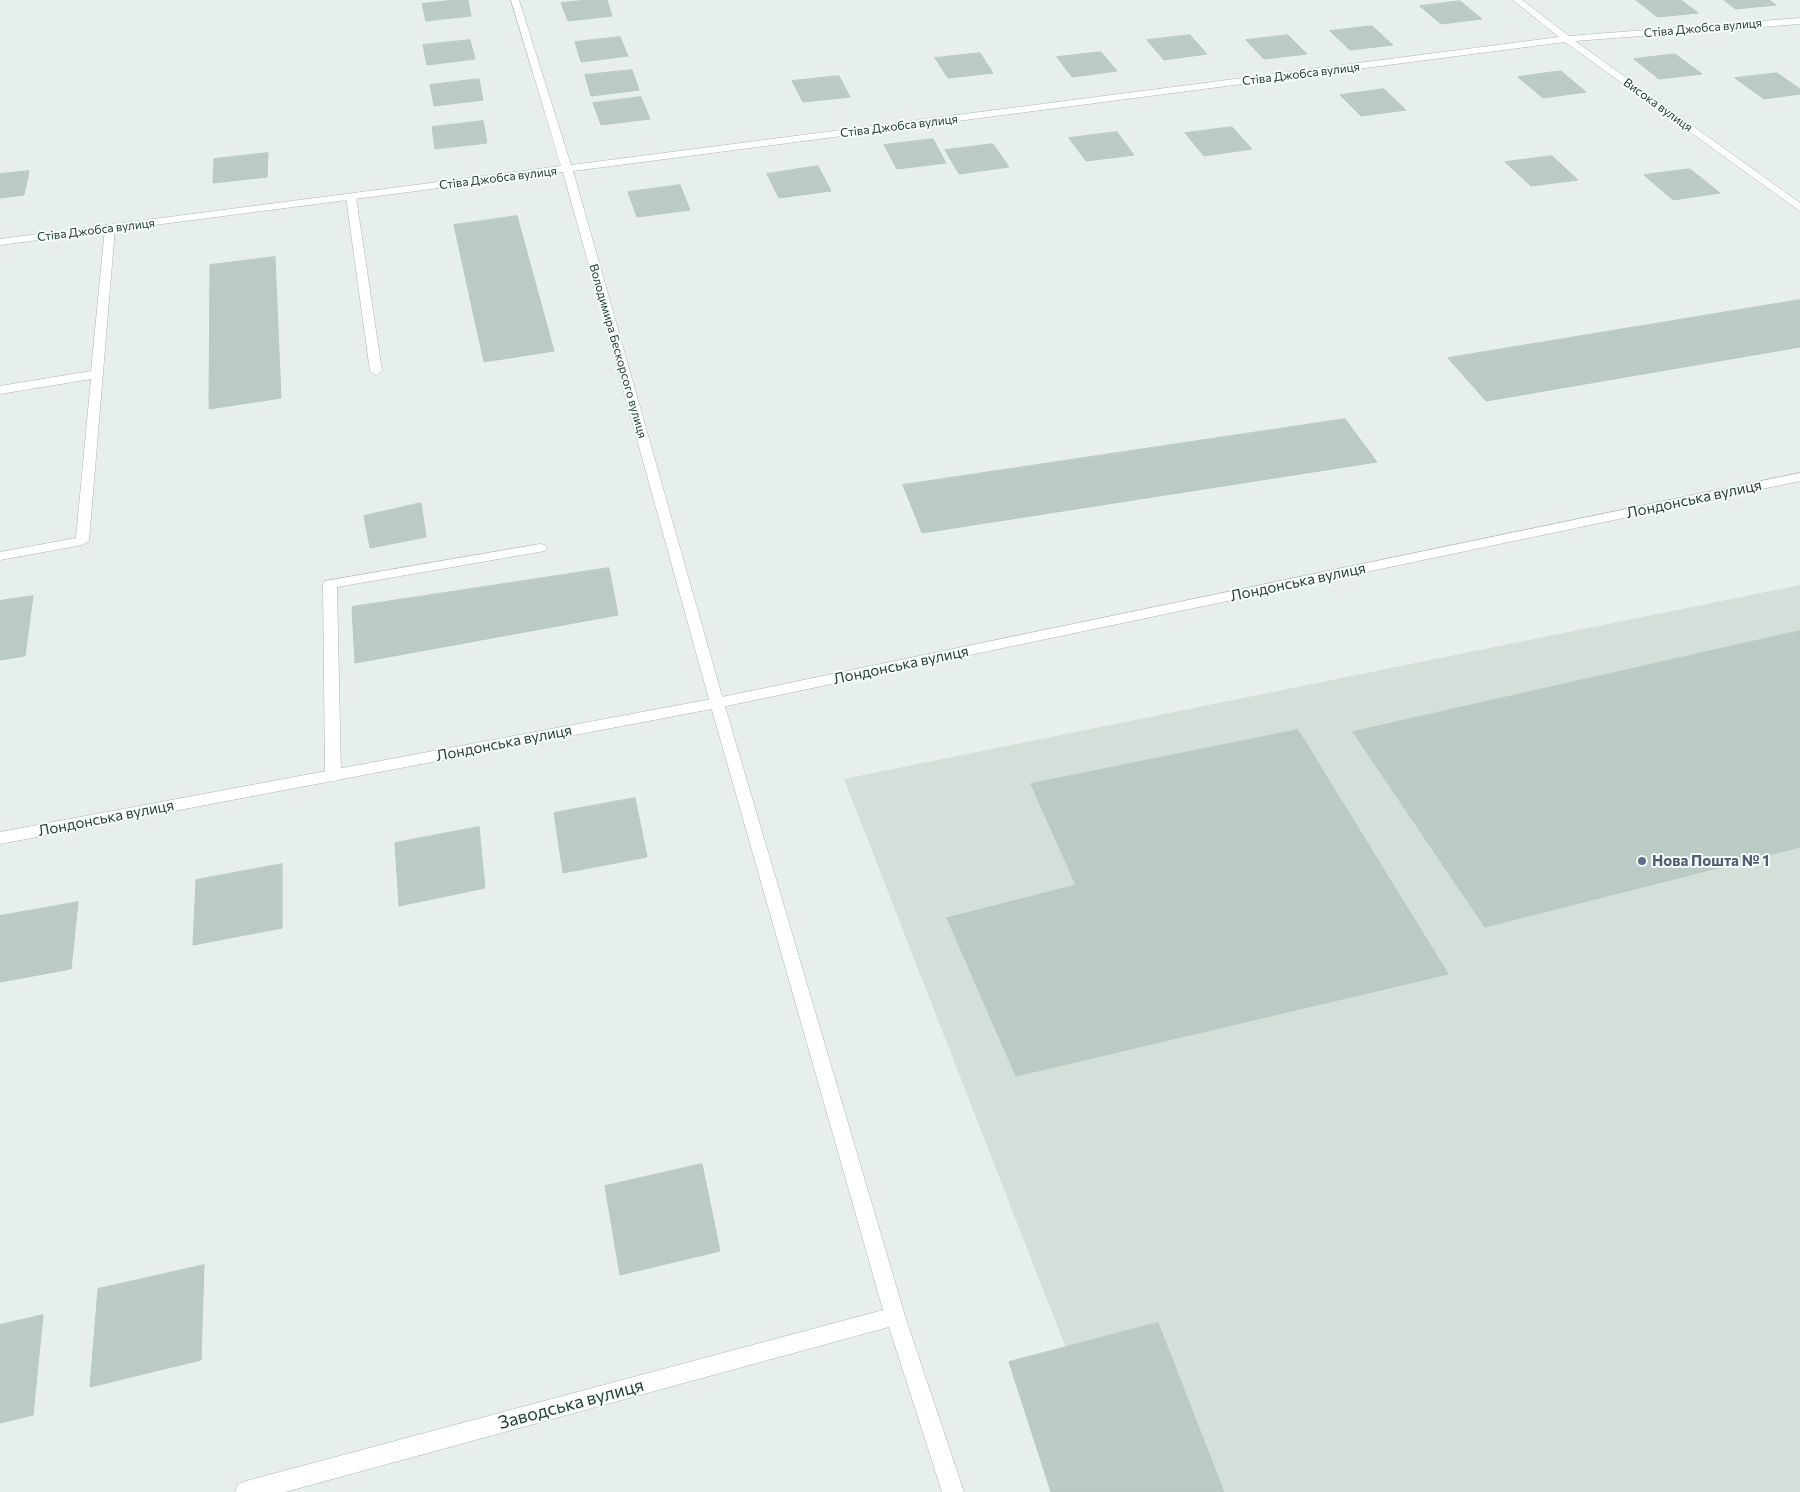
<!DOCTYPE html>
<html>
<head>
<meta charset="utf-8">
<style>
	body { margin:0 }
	canvas { display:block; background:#e6efeb }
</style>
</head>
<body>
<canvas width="1800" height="1492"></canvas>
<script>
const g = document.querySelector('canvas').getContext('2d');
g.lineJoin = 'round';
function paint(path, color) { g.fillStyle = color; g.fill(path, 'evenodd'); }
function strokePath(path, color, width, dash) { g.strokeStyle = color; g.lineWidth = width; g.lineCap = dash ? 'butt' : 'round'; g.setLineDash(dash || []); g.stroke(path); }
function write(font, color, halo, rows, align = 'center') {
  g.font = font + ' Commissioner,sans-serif'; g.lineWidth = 4; g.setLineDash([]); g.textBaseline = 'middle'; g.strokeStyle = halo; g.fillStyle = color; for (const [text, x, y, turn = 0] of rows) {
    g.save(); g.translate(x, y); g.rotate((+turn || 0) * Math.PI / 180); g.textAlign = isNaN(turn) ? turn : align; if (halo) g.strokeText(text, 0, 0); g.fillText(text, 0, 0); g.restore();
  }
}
const built = new Path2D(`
	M1800 585V1492H1122L844 779Z`);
const building = new Path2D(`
	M456 0H468L471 16 426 21 422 4Z
	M588 0H607L612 16 568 21 561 3Z
	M1636 0H1681L1698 13 1658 17Z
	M1724 0H1769L1776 5 1736 9Z
	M1460 1 1482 19 1441 24 1420 6Z
	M1372 26 1393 45 1350 50 1330 31Z
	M1190 35 1207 54 1164 60 1147 40Z
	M1288 35 1307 54 1264 59 1246 40Z
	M620 37 628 56 581 62 575 42Z
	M470 40 475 59 427 65 423 45Z
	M1101 52 1117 71 1072 77 1057 57Z
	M980 53 993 73 948 78 935 58Z
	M1675 54 1702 74 1659 79 1634 59Z
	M632 70 639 90 591 96 585 75Z
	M1561 71 1586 92 1543 98 1518 77Z
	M1777 73 1800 89V94L1764 99 1735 78Z
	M839 76 850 97 803 102 792 81Z
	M479 79 483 100 434 106 430 85Z
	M1384 89 1406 110 1361 116 1340 95Z
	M641 97 650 119 601 125 593 103Z
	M483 121 487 143 435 149 432 127Z
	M1232 127 1252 149 1204 156 1185 133Z
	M1117 132 1134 155 1086 161 1069 138Z
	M933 139 946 163 897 169 884 145Z
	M993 144 1009 167 959 174 945 150Z
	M268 153 267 177 213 183 214 159Z
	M1552 156 1578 180 1531 186 1505 162Z
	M818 166 831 191 779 198 767 174Z
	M1690 169 1720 193 1673 200 1644 175Z
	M29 171 24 195 0 198V174Z
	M680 185 690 210 637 217 628 192Z
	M517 216 554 351 484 362 454 225Z
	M275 257 281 398 209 409 210 265Z
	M1800 300V347L1486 401 1448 358Z
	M1345 419 1377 462 922 533 903 485Z
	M421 503 426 537 370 548 364 516Z
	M609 568 618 615 355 663 352 607Z
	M33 596 25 656 0 660V601Z
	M1800 631V847L1485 927 1353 732Z
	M1298 730 1448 974 1016 1076 947 918 1076 885 1031 784Z
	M635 798 647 857 563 873 554 813Z
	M479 827 485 888 399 906 395 843Z
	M282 864V928L193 945 196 880Z
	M78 902 71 969 0 982V916Z
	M702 1164 720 1251 620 1275 605 1186Z
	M204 1265 201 1360 90 1387 98 1289Z
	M43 1315 33 1415 0 1423V1325Z
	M1158 1323 1224 1492H1051L1009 1362Z`);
const service = new Path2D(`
	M351 194 356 197 382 371 376 375 370 371 346 197Z
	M110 225 115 228 89 541 82 545 0 560V552L76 538 91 379 0 394V386L91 371 105 228Z
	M540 544 545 545 547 548 545 551 337 587 341 776 338 780 333 782 328 780 325 776 323 584 325 581Z`);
const minor = new Path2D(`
	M511 0H519L571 165 1559 37 1513 0H1522L1569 36 1800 18V24L1575 41 1800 203V211L1565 42 573 171 724 703 905 1316 964 1492H942L889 1327 285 1492H235L238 1484 246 1481 883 1310 710 703 563 172 0 245V239L561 166Z`);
const tertiary = new Path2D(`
	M1800 473V481L717 708 0 844V832L717 698Z`);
const markers = [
	[1642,861,5,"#5c6f8a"]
];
const farStreetnames = [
	["Стіва Джобса вулиця",1703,28,-5],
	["Стіва Джобса вулиця",1301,74,-7],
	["Висока вулиця",1658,105,36],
	["Стіва Джобса вулиця",899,126,-7],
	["Стіва Джобса вулиця",498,178,-7],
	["Стіва Джобса вулиця",96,230,-7],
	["Володимира Бескорсого вулиця",618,351,74]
];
const streetNames = [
	["Лондонська вулиця",1694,499,-12],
	["Лондонська вулиця",1298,582,-12],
	["Лондонська вулиця",901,665,-12],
	["Лондонська вулиця",504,743,-11],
	["Лондонська вулиця",106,818,-11]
];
const serviceNames = [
	["Нова Пошта № 1",1652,861]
];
const nearStreetnames = [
	["Заводська вулиця",571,1404,-15]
];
paint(built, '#d4dfda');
paint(building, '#bbcac4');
strokePath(building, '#b8c9c2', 1);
strokePath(service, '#a8b8b2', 1);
strokePath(minor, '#a8b8b2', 1);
strokePath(tertiary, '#a8b8b2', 1);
paint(service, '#fff');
paint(minor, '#fff');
paint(tertiary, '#fff');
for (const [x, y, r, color] of markers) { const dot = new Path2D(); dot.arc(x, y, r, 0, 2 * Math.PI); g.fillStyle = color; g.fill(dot); strokePath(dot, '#f7fbf9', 2); }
write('12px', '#24423a', '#f7fbf9', farStreetnames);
write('15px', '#24423a', '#f7fbf9', streetNames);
write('bold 15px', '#4e5e75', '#f7fbf9', serviceNames, 'left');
write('18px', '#24423a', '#f7fbf9', nearStreetnames);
</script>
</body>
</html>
